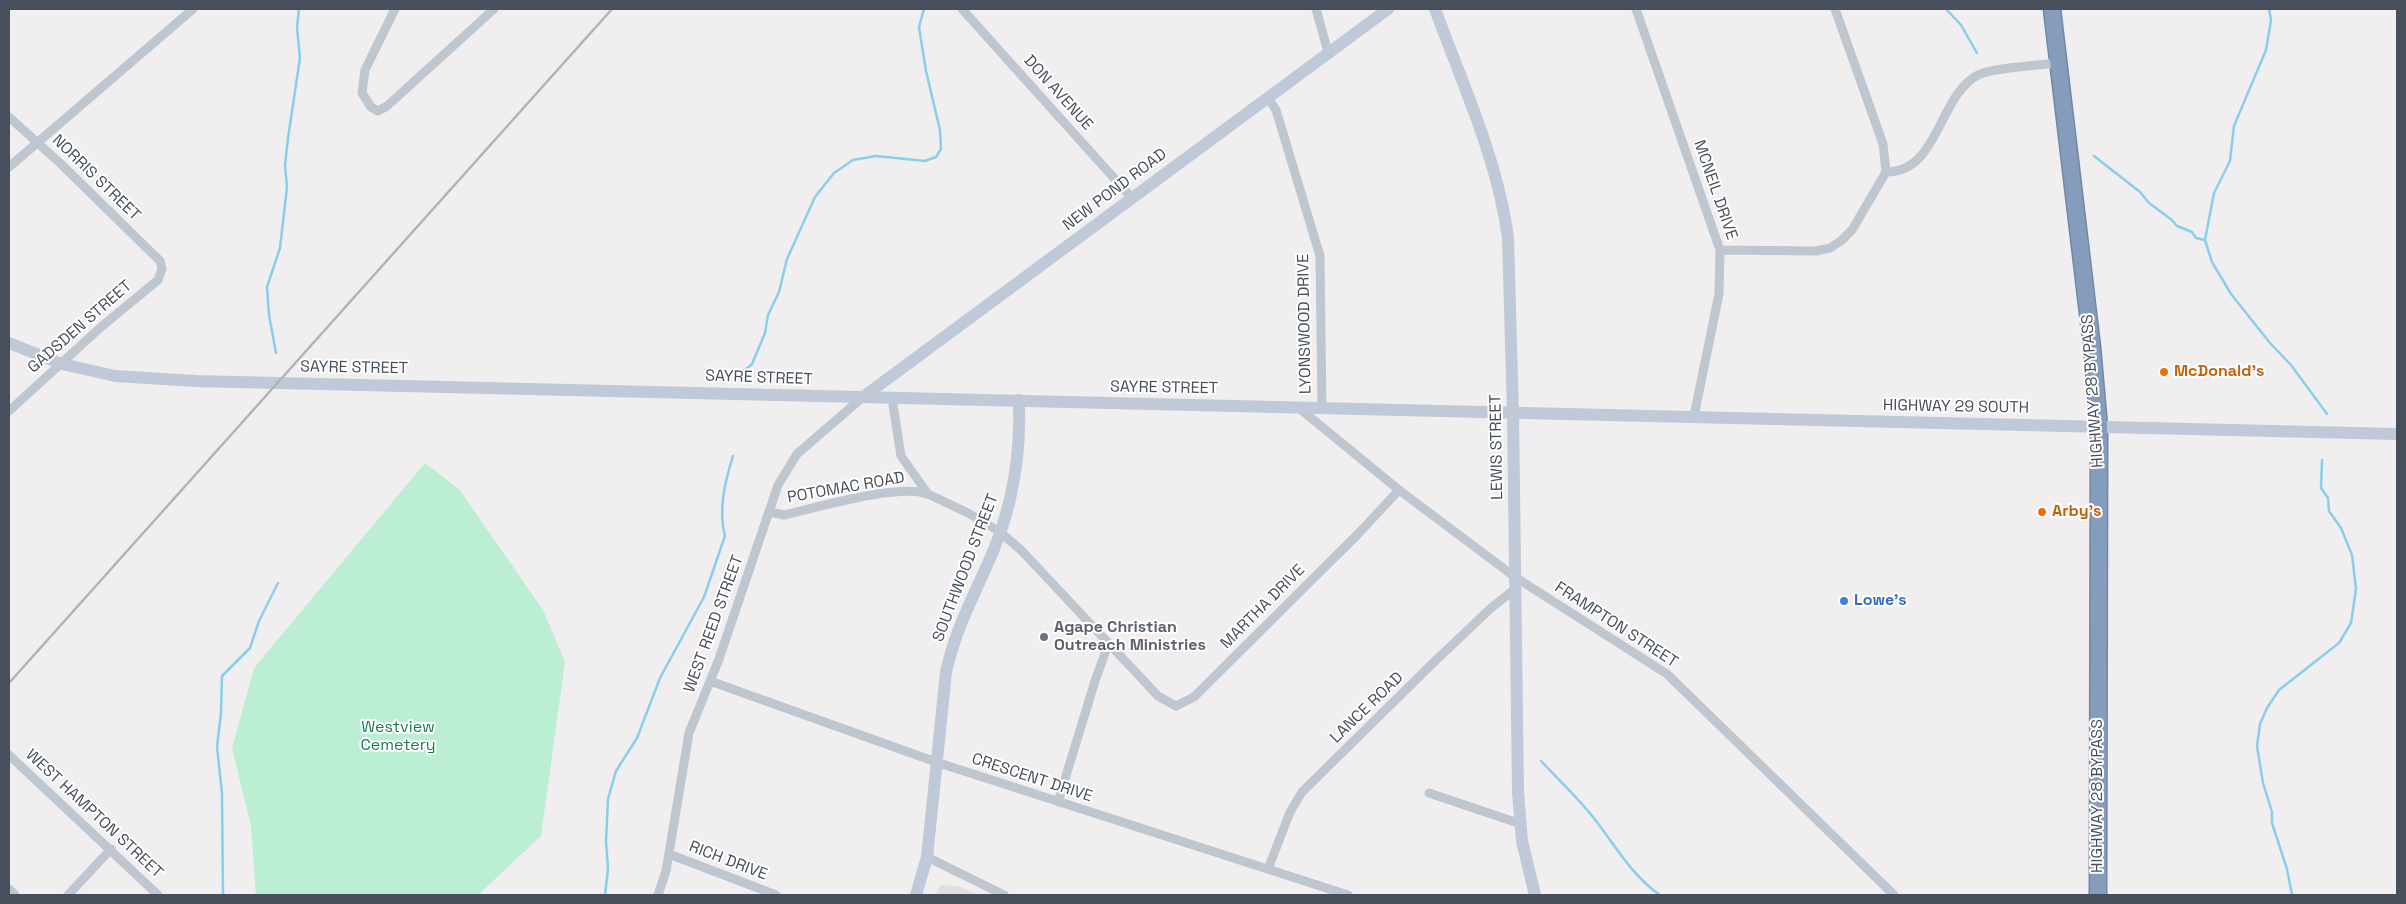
<!DOCTYPE html>
<html>
<head>
<meta charset="utf-8">
<style>
	body { margin:0 }
	#map { position:relative; width:2406px; height:904px; overflow:hidden; background:#f0eeee; font-family:"Space Grotesk",sans-serif }
	canvas { display:block }
	.frame { position:absolute; inset:0; border:10px solid #464f5b; pointer-events:none }
</style>
</head>
<body>
<div id="map">
<canvas width="2406" height="904"></canvas>
<div class="frame"></div>
</div>
<script>
const g = document.querySelector('canvas').getContext('2d');
g.lineJoin = 'round';
function paint(path, color) { g.fillStyle = color; g.fill(path, 'evenodd'); }
function strokePath(path, color, width, dash) { g.strokeStyle = color; g.lineWidth = width; g.lineCap = dash ? 'butt' : 'round'; g.setLineDash(dash || []); g.stroke(path); }
function write(font, color, halo, rows, align = 'center') {
  g.font = font + ' "Space Grotesk",sans-serif'; g.lineWidth = 4; g.setLineDash([]); g.textBaseline = 'middle'; g.strokeStyle = halo; g.fillStyle = color; for (const [text, x, y, turn = 0] of rows) {
    g.save(); g.translate(x, y); g.rotate((+turn || 0) * Math.PI / 180); g.textAlign = isNaN(turn) ? turn : align; if (halo) g.strokeText(text, 0, 0); g.fillText(text, 0, 0); g.restore();
  }
}
const education = new Path2D(`
	M941 885 959 886 978 895H935Z`);
const green = new Path2D(`
	M425 463 459 489 543 610 565 662 541 836 478 895H256L251 826 232 748 254 668Z`);
const stream = new Path2D(`
	M1946 9 1961 25 1977 53
	M2269 9 2271 20 2266 50 2234 126 2230 161 2214 193 2205 240 2212 262 2231 294 2270 343 2291 365 2327 414
	M2094 156 2140 192 2149 203 2172 220 2177 226 2192 232 2196 238 2205 240
	M276 353 269 315 267 287 280 248 287 187 285 165 288 138 300 58 297 28 299 9
	M736 378 752 364 765 333 768 315 779 292 787 259 815 197 834 173 853 160 876 156 925 161 936 157 941 149 940 130 926 71 919 27 924 9
	M1541 761C1558 779 1577 797 1593 817 1615 845 1631 875 1660 895
	M223 895 222 793 217 747 221 713 222 676 250 648 259 621 278 583
	M605 895 608 869 606 841 608 799 616 771 637 738 660 678 704 597 725 536C718 510 725 481 733 456
	M2292 895 2287 869 2272 823V812L2263 783 2257 746 2260 724 2267 708 2279 690 2339 643 2351 623 2356 589 2352 555 2341 528 2329 511 2328 498 2321 488 2322 460`);
const street = new Path2D(`
	M395 9 365 70 362 93 371 107 378 111 387 106 494 9
	M962 9 1131 197
	M1316 9 1328 52
	M1636 9 1720 250 1719 294 1694 416
	M1268 98 1276 110 1320 256 1322 408
	M9 117 60 163 160 261 162 269 158 280 101 327 9 411
	M9 167 193 9
	M1886 172C1939 172 1938 96 1978 75 1990 68 2041 65 2058 63
	M1720 250 1816 251 1830 248 1841 241 1852 230 1886 172 1883 144 1835 9
	M892 398 901 456 928 494 968 513 1000 532 1021 550 1158 696 1176 706 1194 697 1359 533 1399 490
	M1299 408 1399 490 1515 577 1667 674 1894 895
	M770 512 784 515C815 508 900 483 927 494
	M710 681 936 762 1348 895
	M9 755 158 895
	M1429 793 1521 824
	M1058 802 1095 681 1108 645
	M669 854 776 895
	M927 857 1004 895
	M1268 869 1290 812 1302 792 1432 664 1491 608 1515 589
	M9 889 15 895
	M68 895 111 849
	M658 895 666 871 689 733 719 659 778 485 797 454 863 397`);
const secondary = new Path2D(`
	M1435 9C1462 83 1498 160 1508 238L1513 414 1518 792 1522 841 1535 895
	M9 343 62 364 115 376 195 381 2397 434
	M863 397 1388 9
	M916 895 927 857 946 672C956 627 974 596 992 554 1013 505 1021 454 1019 400`);
const highway = new Path2D(`
	M2052 9 2092 347 2099 427 2098 895`);
const rail = new Path2D(`
	M9 683 612 9`);
const markers = [
	[2164,372,5,"#e8710a"],
	[2042,512,5,"#e8710a"],
	[1844,601,5,"#3f7fe0"],
	[1044,637,5,"#6b7280"]
];
const streetNames = [
	["DON AVENUE",1058,93,48],
	["NORRIS STREET",96,178,44],
	["NEW POND ROAD",1115,190,-37],
	["MCNEIL DRIVE",1715,190,71],
	["LYONSWOOD DRIVE",1305,324,-91],
	["GADSDEN STREET",80,327,-41],
	["SAYRE STREET",354,368,1],
	["SAYRE STREET",759,378,2],
	["SAYRE STREET",1164,388,1],
	["HIGHWAY 28 BYPASS",2093,391,-94],
	["HIGHWAY 29 SOUTH",1956,407,1],
	["LEWIS STREET",1497,447,-91],
	["POTOMAC ROAD",846,488,-10],
	["SOUTHWOOD STREET",966,568,-69],
	["MARTHA DRIVE",1263,607,-45],
	["WEST REED STREET",714,624,-70],
	["FRAMPTON STREET",1616,625,33],
	["LANCE ROAD",1367,708,-44],
	["CRESCENT DRIVE",1032,778,18],
	["HIGHWAY 28 BYPASS",2098,796,-90],
	["WEST HAMPTON STREET",94,814,43],
	["RICH DRIVE",728,861,21]
];
const foodNames = [
	["McDonald's",2174,372],
	["Arby's",2052,512]
];
const shopNames = [
	["Lowe's",1854,601]
];
const worshipNames = [
	["Agape Christian",1054,628],
	["Outreach Ministries",1054,646]
];
const parkNames = [
	["Westview",398,728],
	["Cemetery",398,746]
];
paint(education, '#e1dfe0');
paint(green, '#bceed4');
strokePath(stream, '#89ceeb', 2.5);
strokePath(highway, '#7187a8', 19);
strokePath(street, '#bec7d0', 9);
strokePath(secondary, '#c0c9d7', 12);
strokePath(highway, '#869cbd', 16);
strokePath(rail, '#b0b2b8', 2.5);
for (const [x, y, r, color] of markers) { const dot = new Path2D(); dot.arc(x, y, r, 0, 2 * Math.PI); g.fillStyle = color; g.fill(dot); strokePath(dot, '#fff', 2); }
write('16px', '#464f5b', '#fff', streetNames);
write('bold 16px', '#c56008', '#fff', foodNames, 'left');
write('bold 16px', '#366cbe', '#fff', shopNames, 'left');
write('bold 16px', '#5b616d', '#fff', worshipNames, 'left');
write('16px', '#177c52', '#fff', parkNames);
</script>
</body>
</html>
